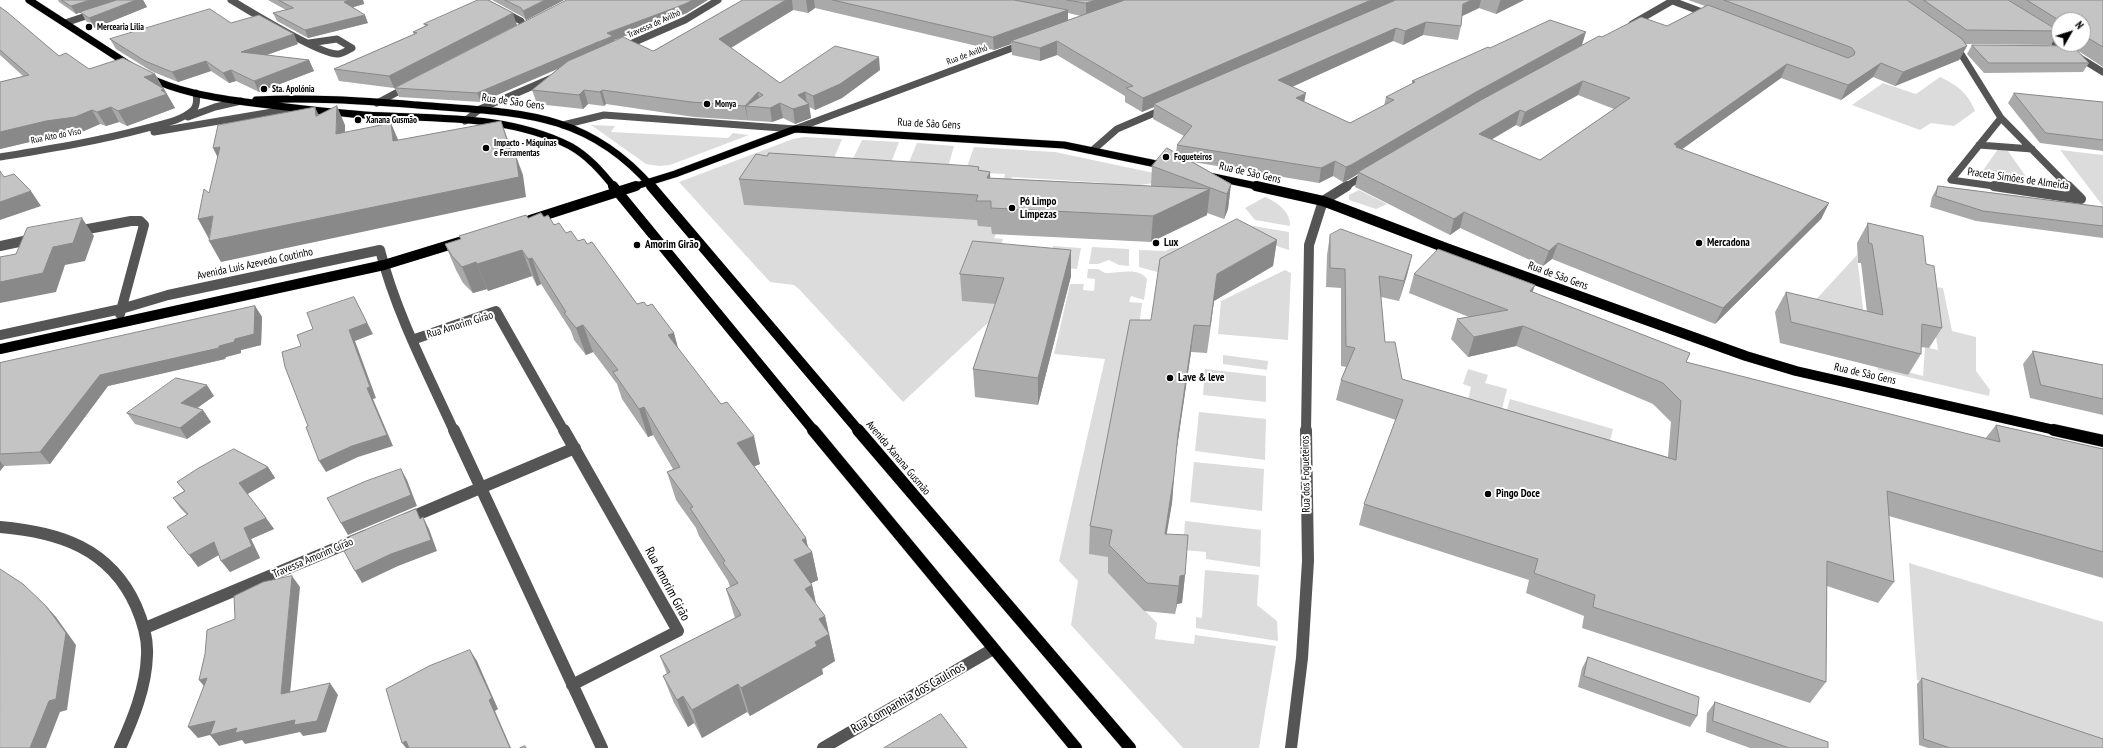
<!DOCTYPE html>
<html>
<head>
<meta charset="utf-8">
<style>
	body { margin:0 }
	#map { position:relative; width:2103px; height:748px; overflow:hidden; background:#fff; font-family:"PT Sans Narrow",sans-serif }
	canvas { display:block }
	.north { position:absolute; left:2051px; top:12px; width:40px; height:40px; box-sizing:border-box; background:#fff; border:1px solid #999; border-radius:50%; rotate:51deg; font-size:11px; font-weight:700; line-height:16px; text-align:center; color:#000 }
	.north::after { content:''; display:block; margin:auto; width:14px; height:18px; background:#000; clip-path:polygon(50% 0,100% 100%,50% 72%,0 100%) }
</style>
</head>
<body>
<div id="map">
<canvas width="2103" height="748"></canvas>
<div class="north">N</div>
</div>
<script>
const g = document.querySelector('canvas').getContext('2d');
g.lineJoin = 'round';
function paint(path, color) { g.fillStyle = color; g.fill(path, 'evenodd'); }
function strokePath(path, color, width, dash) { g.strokeStyle = color; g.lineWidth = width; g.lineCap = dash ? 'butt' : 'round'; g.setLineDash(dash || []); g.stroke(path); }
function write(font, color, halo, rows, align = 'center') {
  g.font = font + ' "PT Sans Narrow",sans-serif'; g.lineWidth = 4; g.setLineDash([]); g.textBaseline = 'middle'; g.strokeStyle = halo; g.fillStyle = color; for (const [text, x, y, turn = 0] of rows) {
    g.save(); g.translate(x, y); g.rotate((+turn || 0) * Math.PI / 180); g.textAlign = isNaN(turn) ? turn : align; if (halo) g.strokeText(text, 0, 0); g.fillText(text, 0, 0); g.restore();
  }
}
const green = new Path2D(`
	M1940 77C1957 85 1968 93 1975 111L1954 126 1931 123 1920 130 1852 105 1883 83 1916 94Z
	M591 125 615 126 611 132 728 138 733 133 749 135 670 165 659 166 646 164Z
	M804 137 842 139 832 163 744 205 980 219 992 228 996 234 994 238 1003 239 994 269 1007 305 903 402 799 289 794 285 770 282 679 182 793 139Z
	M862 140 899 142 889 168 850 165Z
	M917 143 954 146 947 171 906 169Z
	M974 147 1055 152 1168 176 1160 182 1122 188 1106 183 1012 177 1008 193 1001 192 1005 174 965 172Z
	M1998 149 2008 151 2027 178 1982 172Z
	M2060 150 2103 155V206Z
	M1359 190 1387 204 1376 209 1349 200V195Z
	M1265 197C1277 202 1291 212 1290 226L1255 220 1245 208Z
	M1253 226 1289 232V250L1242 235Z
	M1177 245 1198 257 1165 274 1139 267V250L1165 251Z
	M1053 246 1081 248 1077 269 1049 267Z
	M1092 247 1129 249V266L1119 265 1109 260 1098 264H1089Z
	M1857 255 1864 318 1810 306Z
	M1088 269H1098L1105 273C1118 274 1137 266 1147 279L1144 300 1131 296 1129 302 1142 303 1108 573 1157 623 1155 639 1194 644 1195 635 1276 646 1259 748H1183L1071 625 1078 581 1059 561 1105 359 1054 354 1070 284H1084L1083 290 1094 291 1095 279 1087 278Z
	M1285 270 1291 273 1288 340 1218 334 1221 301Z
	M1934 287 1943 288 1952 331 1976 337V371L1990 390 1989 396 1878 370 1877 367 1908 375V372L1923 376 1925 347 1938 350 1929 292Z
	M1223 355 1268 361 1267 370 1223 364Z
	M1205 369 1266 376V402L1203 395Z
	M1468 369 1488 375 1485 383 1507 389 1502 409 1468 400 1471 387 1463 384Z
	M1510 399 1613 429 1606 457 1502 427Z
	M1199 412 1266 419 1265 460 1195 451Z
	M1194 462 1264 469 1262 511 1190 502Z
	M1185 521 1261 530 1260 567 1206 559V552L1183 550Z
	M1909 563 2103 622V742L1917 680Z
	M1205 570 1259 575 1257 605 1277 621 1278 641 1196 628V617L1202 618Z`);
const minorFar2 = new Path2D(`
	M231 0C250 11 320 55 338 54 342 54 348 50 352 48L337 39 309 43
	M481 0 521 21
	M1670 0 1710 15
	M65 23 95 13
	M1632 24 1672 1
	M2041 34 2103 72
	M621 48 685 20 718 0
	M1958 49 2001 118
	M377 103 409 86
	M188 117 215 107 241 101
	M2001 118 2069 187
	M2001 118 1951 180 2001 187
	M465 121 480 109 554 77
	M563 125 604 115 795 129 1023 44
	M154 132 290 109
	M1979 145 2032 149
	M1093 150 1117 129 1166 108
	M0 157C49 149 99 141 147 128 162 124 181 121 193 110 197 106 197 99 196 93
	M1345 187 1367 174`);
const minorFar1 = new Path2D(`
	M1994 186 2081 199 2068 186
	M77 231 131 221H140L144 225 120 314
	M0 246 33 239
	M0 335 121 309 168 295 380 250C396 313 427 372 454 431
	M412 340 496 311 564 431
	M1306 431 1309 245 1323 201 1347 186`);
const minor = new Path2D(`
	M454 430 602 748
	M564 430 678 631 572 685
	M407 519 575 448
	M0 527C59 532 110 548 136 606 143 622 148 638 147 655 146 688 133 719 120 748
	M145 628 365 536
	M823 748 993 649
	M1291 748 1302 658 1308 561 1306 430`);
const majorFar2 = new Path2D(`
	M29 0 131 66
	M146 76C177 92 211 97 245 102 285 107 325 112 365 115 434 119 507 114 570 146 588 156 601 171 614 187
	M256 100C310 97 363 101 417 105 511 113 584 108 652 187
	M1209 176 1261 187
	M633 187 675 174 795 129 1064 145 1166 166`);
const majorFar1 = new Path2D(`
	M613 186 814 431
	M651 186 859 431
	M1256 186 1323 201 1446 248 1746 356 1796 371 2059 431
	M530 220 636 186
	M0 349 384 265 459 242`);
const major = new Path2D(`
	M813 430 1076 748
	M858 430 1130 748
	M2054 430 2103 441`);
const wall = new Path2D(`
	M58 0H143L147 7 95 28 86 21 81 12 76 14 59 2Z
	M268 0H364H363L364 4 353 7 368 23 308 38 277 21 273 13 286 10Z
	M492 0H564L526 20 523 17Z
	M743 0H1524L1496 14 1479 8 1462 16 1461 26 1458 40 1423 35 1403 45 1393 41 1292 87 1304 102 1350 123 1384 106 1386 97 1412 84V81L1490 48 1582 45 1602 37 1667 26 1705 6 1688 0H2103V67L2077 50 2089 63 2083 72 1984 73 1967 54 1972 45 2070 46 2067 44H2083V20H2059V39L2056 37 2051 45 1965 44 1967 46 1959 60 1895 86 1873 77 1841 100 1781 78 1682 149 1829 203 1821 219 1715 324 1552 259 1543 266 1460 228 1450 235 1355 187 1358 174 1348 180 1343 182 1333 176 1319 183 1193 162 1231 184 1228 209 1224 219 1207 213V215L1151 242 992 234 991 227 978 226 977 220 744 205 739 179 767 156 979 171 990 172V178L1151 186 1152 166 1176 153 1177 145 1184 136 1153 119 1154 107 1142 112 1125 102V96L1057 55 1040 61 1012 55 1011 44 994 50 815 8 808 13 793 10 731 48 780 83 880 70 842 98 815 110 809 107 811 118 795 124 783 118 772 122 694 117 606 104 604 106 588 104 583 109 537 104 532 90 558 69 481 102 399 97 395 88 687 13 614 40V41L653 51ZM1068 13 1081 16 1068 20ZM1578 95 1614 109 1540 160 1491 140 1516 125 1520 127Z
	M0 7 59 56 89 69 155 74 163 88H162L164 89 175 108 127 126 119 122 106 126 100 124 84 131 55 136 0 149V82L23 76 0 55Z
	M231 23 298 44 267 55 309 60 314 71 259 92 236 81 229 83 211 71 178 82 151 71 116 49 110 39Z
	M424 24 517 25 394 88 339 81 334 69 414 34 413 32 425 26Z
	M2014 93 2103 102V151L2040 143 2008 103Z
	M1938 186 2103 207V238L1976 221 1930 207 1932 197Z
	M544 217 566 233 578 241 587 244 637 304 647 306 674 333 678 348 760 464 754 466 806 538 808 548 812 552 818 580 811 583 812 585 816 604 825 616 835 661 822 669 823 674 750 716 747 712 702 738 694 723 688 727 674 703 663 676 667 674 660 656 735 618 726 589 730 587 728 581 699 536 696 528 676 500 667 472 673 469 653 435 648 437 622 399 617 384 593 352 586 355 574 340 571 331 541 284 537 286 532 276 488 291 487 289 473 293 463 283 456 270 445 244 528 218Z
	M1868 223 1926 264 1942 328 1929 348 1921 347V354L1908 375 1780 343 1775 312 1786 292 1867 312 1861 263H1858L1857 243Z
	M1330 235 1412 255 1407 275 1399 301 1381 297 1385 342 1402 379 1668 457 1671 422 1653 404 1516 346 1468 357 1451 339 1457 319 1469 317 1409 293 1414 274 1535 285 1532 292 1690 353 1686 362 1985 439 1996 425 2103 449V578L1889 516 1894 582 1878 603 1827 586 1826 682 1810 703 1582 628 1584 616 1526 593 1529 580 1359 525 1364 504 1396 420 1336 400 1341 380 1346 367 1341 366V288L1326 287 1327 255Z
	M1277 240 1273 266 1214 301 1207 353 1191 352 1176 454 1172 503 1166 534 1185 575 1182 603 1177 604 1175 614 1144 611 1108 573V557L1089 554 1090 526 1151 320Z
	M1071 250V276L1038 405 975 397 973 369 996 304 962 301 960 274Z
	M255 306 262 317 261 345 241 350V353L226 357 225 359 108 386 50 464 4 466 0 471V363Z
	M2033 351 2103 365V415L2030 398 2023 364Z
	M214 396 197 408 211 422 187 439 135 424 127 413Z
	M268 467 275 478 247 494 266 518 274 529 251 539 260 558 230 572 219 555 198 567 187 515 181 509 173 498 184 491 177 482Z
	M1588 657 1697 716 1690 727 1578 687 1582 668Z
	M1922 678 2103 748H1928L1919 745 1917 684Z
	M1715 702 1828 748H1750L1706 732 1707 713Z`);
const shadedWall = new Path2D(`
	M90 0H116L76 14 71 6Z
	M136 0H143L147 7 95 28 89 18Z
	M349 0H364H363L364 4 347 9 344 2Z
	M545 0H564L526 20 523 11Z
	M693 0H708L687 13 614 40 615 45 598 51 481 102 477 93 607 33Z
	M786 0H792L793 10 722 53 719 39Z
	M806 0H814L815 8 808 13Z
	M1096 0H1132L1086 16V3Z
	M1371 0H1399L1154 104V107L1142 112 1143 98Z
	M1472 0H1481L1479 8 1460 17 1463 4Z
	M1501 0H1524L1496 14 1500 1Z
	M1068 10V23L1011 41V44L994 50 993 37Z
	M513 13 517 25 394 88 389 76Z
	M365 15 368 23 308 38 305 30Z
	M1426 22 1423 35 1403 45 1405 31Z
	M1396 28 1393 41 1276 94 1278 80Z
	M1586 32 1582 45 1358 172V174L1348 180 1343 182 1346 167 1476 92Z
	M294 34 298 44 246 62 241 52Z
	M1057 41V55L1040 61V48Z
	M1967 46 1959 60 1895 86 1903 72Z
	M879 57 880 70 842 98 815 110 813 96Z
	M309 60 314 71 259 92 254 81Z
	M206 61 211 71 178 82 172 72Z
	M1881 63 1873 77 1841 100 1848 85Z
	M1787 64 1781 78 1674 155V144Z
	M231 70 236 81 229 83 223 73Z
	M155 74 163 88 152 91 144 77Z
	M1583 81 1578 95 1520 127 1525 112Z
	M164 89 175 108 127 126 118 111Z
	M584 90 588 104 583 109 579 95Z
	M602 90 606 104 604 106 600 92Z
	M758 92 760 106H746L748 121 745 106Z
	M805 92 807 104H809L811 118 795 124 793 109 798 95Z
	M1306 93 1303 108 1296 98Z
	M780 103 783 118 772 122 770 108Z
	M337 106 345 125V153L336 134Z
	M111 107 119 122 106 126 97 112Z
	M315 107 324 126 316 116Z
	M92 110 100 124 84 131 55 136 0 149V132Z
	M1520 110 1516 125 1475 149 1479 134Z
	M501 121 508 140 519 176 512 156Z
	M391 123 399 142 393 141Z
	M220 147 223 168 213 148Z
	M516 156 523 175 526 197 221 262 209 241Z
	M1335 161 1333 176 1319 183 1321 168Z
	M990 172 991 197 987 178Z
	M1231 184 1228 209 1224 219 1227 194Z
	M1210 189 1207 215 1151 242 1153 216Z
	M31 191 41 206 0 220V202Z
	M1829 203 1821 219 1715 324 1723 308Z
	M1464 212 1460 228 1450 235 1454 219Z
	M213 216 209 239 198 219Z
	M82 218 94 236 85 261 65 265 56 292 0 303V282L53 247Z
	M1277 240 1273 266 1214 301 1207 353 1217 274Z
	M1558 243 1552 259 1543 266 1549 251Z
	M522 250 532 276 488 291 477 264Z
	M1071 250V276L1038 405V378Z
	M1412 255 1407 275 1399 301 1404 281Z
	M532 258 541 284 537 286 528 259Z
	M476 262 487 289 473 293 462 267Z
	M1535 285 1528 304 1530 291Z
	M354 297 373 334 355 341 376 398 373 399 393 446 358 457 326 472 319 461 367 388 349 330Z
	M255 306 262 317 261 345 241 350V353L226 357 225 359 108 386 50 464 40 452 100 375 219 346 235 339Z
	M583 325 593 352 586 355 576 328Z
	M1194 325 1191 352 1175 461 1178 434Z
	M1523 326 1516 346 1468 357 1474 337Z
	M674 333 681 360 668 335Z
	M207 385 214 396 189 414 181 403Z
	M644 407 653 435 648 437 639 409Z
	M203 410 211 422 187 439 180 428Z
	M754 436 760 464 744 471 737 443Z
	M0 461 4 466 0 471Z
	M268 467 275 478 246 495 239 483Z
	M401 469 407 480 417 506 348 535 341 523Z
	M1174 475 1172 503 1162 562 1165 534Z
	M423 517 429 529 437 551 398 566 362 583 355 571Z
	M266 518 274 529 251 539 260 558 230 572 221 561 244 528Z
	M806 538 809 553 812 552 818 580 801 588 794 560 802 540Z
	M214 542 222 553 198 567 189 555Z
	M1185 575 1182 603 1177 604 1175 614 1180 576Z
	M292 576 300 587 289 705 281 694Z
	M812 585 818 613 805 589Z
	M46 606 56 617 76 645 67 710 60 712 46 748H30Z
	M825 616 835 661 822 669 823 674 750 716 741 688 815 642 819 619Z
	M470 650 477 661 498 709 495 711 511 748H510L489 700Z
	M207 678 208 691 199 680Z
	M330 683 338 695 326 732 303 736 300 732 245 744 242 740 219 746 210 735 198 738 188 727Z
	M738 684 747 712 702 738 692 710Z
	M683 696 694 723 688 727 677 700Z
	M406 741 411 748H406L402 743Z`);
const building = new Path2D(`
	M62 0H90L71 6Z
	M117 0H136L89 18 80 12Z
	M279 0H349L344 2 365 15 305 30 273 13 293 8Z
	M478 0H488L513 13 389 76 334 69 417 33 413 32 428 25 424 24Z
	M505 0H545L523 11 521 8Z
	M567 0H693L685 4 607 33 613 36 596 43 598 42 477 93 395 88Z
	M743 0H786L719 39 780 83 835 46 879 57 840 84 813 96 805 92 798 95 809 104 793 109 780 103 770 108 746 106 763 95 758 92 745 106 691 102 602 90 600 92 584 90 579 95 532 90 568 61 623 37 653 51Z
	M833 0H1014L1068 10 993 37Z
	M1067 0H1096L1086 3Z
	M1125 0H1371L1143 98 1126 88 1133 86 1057 41 1040 48 1011 41Z
	M1396 0H1472L1463 4 1461 26 1426 22 1405 31 1396 28 1278 80 1306 93 1296 98 1350 123 1394 100 1386 97 1415 82 1412 81 1488 47 1490 48 1550 20 1586 32 1476 92 1351 165 1346 167 1335 161 1321 168 1177 145 1192 126 1154 104Z
	M1724 0H1907L1962 39 1967 46 1903 72 1881 63 1848 85 1787 64 1674 144 1677 146 1676 147 1829 203 1723 308 1558 243 1549 251 1464 212 1454 219 1358 172 1481 100 1599 36 1602 37 1641 17 1667 26 1708 5 1848 58 1854 55 1855 52 1852 48ZM1583 81 1630 98 1540 160 1479 134 1520 110 1525 112Z
	M1924 0H2008L2059 31 1967 30Z
	M2027 0H2103V47L2083 35V20H2059Z
	M0 7 7 12 59 56 66 53 89 69 123 58 155 74 144 77 164 89 161 90 167 94 118 111 111 107 97 112 92 110 75 117 46 121 0 132V82L29 75 0 50Z
	M210 9 231 23 259 15 294 34 241 52 309 60 254 81 231 70 223 73 206 61 172 72 145 61 110 39Z
	M1972 45 2073 46 2089 63H1989Z
	M2014 93 2103 102V140L2046 133Z
	M337 106 336 134 391 123 393 141 501 121 512 156H516L519 177 209 241 213 216 198 219 204 189 209 193 220 147 213 148 218 125 315 107 316 116Z
	M1167 148 1231 184 1227 194 1152 166Z
	M769 153 972 166 979 167 978 170 990 172 987 178 1210 189 1153 216 991 208V201H976L978 195 739 179 756 154 767 156Z
	M0 171 4 177 14 174 31 191 0 202Z
	M1938 186 2103 207V226L1983 211 1936 196Z
	M541 213 544 217 548 215 554 225 559 223 566 233 571 231 578 241 584 239 587 244 592 242 637 304 644 302 647 306 652 304 674 333 668 335 721 404 727 402 754 436 737 443 806 538 802 540 812 552 794 560 812 585 805 589 825 616 819 619 829 634 815 642 817 646 741 688 738 684 692 710 683 696 677 700 663 676 670 672 660 656 741 615 726 589 738 583 723 563 725 561 690 508 693 507 667 472 680 467 644 407 639 409 613 372 618 370 583 325 576 328 564 313 566 312 532 258 528 259 522 250 477 264 476 262 462 267 452 256 445 244 461 239 459 236 526 215 528 218Z
	M82 218 73 243 53 247 43 273 0 282V257L16 254 27 228Z
	M1237 219 1277 240 1217 274 1210 326 1194 325 1178 434 1174 475 1165 534 1188 535 1185 575 1180 576 1179 586 1147 583 1109 545 1112 530 1090 526 1130 320H1151L1160 259Z
	M1868 223 1923 236 1926 264 1934 266 1942 328 1922 324 1921 354 1791 322 1786 292 1883 315 1872 244 1869 243Z
	M1341 229 1412 255 1404 281 1379 276 1385 342H1395L1402 379 1676 460 1681 401 1663 383 1523 326 1474 337 1457 319 1508 310 1414 274 1438 249 1535 285 1530 291 1690 353 1686 362 2000 442 1996 425 2103 449V552L1887 491 1894 582 1827 561 1826 682 1593 607 1595 595 1534 573 1538 559 1364 504 1403 400 1341 380 1355 348 1346 346 1345 269 1330 268V235Z
	M973 241 1071 250 1038 378 973 369 1004 278 960 274Z
	M354 297 367 323 349 330 370 387 367 388 387 435 352 446 319 461 306 427 308 426 285 367 282 352 301 346 297 335 313 329 307 313Z
	M255 306 254 334 235 339 234 342 219 346V348L100 375 40 452 0 454V363Z
	M2033 351 2103 365V399L2041 385Z
	M176 378 207 385 181 403 203 410 180 428 127 413Z
	M234 449 268 467 239 483 266 518 244 528 252 546 221 561 214 542 189 555 167 527 188 514 173 498 185 491 177 482 197 469Z
	M401 469 411 495 341 523 327 498 366 481Z
	M416 509 420 519 423 517 431 540 391 554 355 571 344 551 354 546 349 537Z
	M0 569 23 584 46 606 66 633 56 699 49 701 30 748H0Z
	M292 576 281 694 330 683 317 721 294 725 295 720 235 733 237 728 210 735 215 721 188 727 207 678 199 680 205 654 207 630 235 619 234 596 263 582Z
	M470 650 492 698 489 700 510 748H409L406 741 402 743 386 689 429 666Z
	M1588 657 1699 697 1697 716 1584 676Z
	M1922 678 2103 739V748H1950L1924 739Z
	M1715 702 1828 742V748H1789L1713 721Z
	M941 714 967 748H884Z
	M525 746 526 748H520Z`);
const markers = [
	[89,27,4,"#000"],
	[264,89,4,"#000"],
	[707,104,4,"#000"],
	[358,120,4,"#000"],
	[486,148,4,"#000"],
	[1166,157,4,"#000"],
	[1012,208,4,"#000"],
	[1156,243,4,"#000"],
	[1699,243,4,"#000"],
	[637,245,4,"#000"],
	[1170,378,4,"#000"],
	[1488,494,4,"#000"]
];
const farStreetnames = [
	["Travessa de Avilhó",654,24,-24],
	["Rua de Avilhó",967,55,-20],
	["Rua Alto do Viso",56,136,-11]
];
const farPoinames = [
	["Mercearia Lilia",97,27],
	["Sta. Apolónia",272,89],
	["Monya",715,104],
	["Xanana Gusmão",366,120],
	["Impacto - Máquinas",494,143],
	["e Ferramentas",494,153],
	["Fogueteiros",1174,157]
];
const streetNames = [
	["Rua de São Gens",513,102,8],
	["Rua de São Gens",929,124,3],
	["Rua de São Gens",1250,173,13],
	["Praceta Simões de Almeida",2018,179,8],
	["Avenida Luís Azevedo Coutinho",255,264,-12],
	["Rua de São Gens",1558,276,20],
	["Rua Amorim Girão",460,325,-17],
	["Rua de São Gens",1865,374,13],
	["Avenida Xanana Gusmão",898,458,50],
	["Rua dos Fogueteiros",1306,474,-91],
	["Travessa Amorim Girão",313,558,-23]
];
const poiNames = [
	["Pó Limpo",1020,202],
	["Limpezas",1020,215],
	["Lux",1164,243],
	["Mercadona",1707,243],
	["Amorim Girão",645,245],
	["Lave & leve",1178,378],
	["Pingo Doce",1496,494]
];
const nearStreetnames = [
	["Rua Amorim Girão",667,584,62],
	["Rua Companhia dos Caulinos",908,698,-30]
];
paint(green, '#dcdcdc');
strokePath(majorFar2, '#dbdbdb', 8);
strokePath(majorFar1, '#dbdbdb', 10);
strokePath(major, '#dbdbdb', 13);
strokePath(minorFar2, '#555', 7);
strokePath(minorFar1, '#555', 10);
strokePath(minor, '#555', 12);
strokePath(majorFar2, '#000', 7);
strokePath(majorFar1, '#000', 10);
strokePath(major, '#000', 12);
paint(wall, '#a9a9a9');
paint(shadedWall, '#898989');
paint(building, '#c4c4c4');
strokePath(building, '#898989', 1);
for (const [x, y, r, color] of markers) { const dot = new Path2D(); dot.arc(x, y, r, 0, 2 * Math.PI); g.fillStyle = color; g.fill(dot); strokePath(dot, '#fff', 1.5); }
write('9px', '#000', '#fff', farStreetnames);
write('bold 9px', '#000', '#fff', farPoinames, 'left');
write('11px', '#000', '#fff', streetNames);
write('bold 11px', '#000', '#fff', poiNames, 'left');
write('13px', '#000', '#fff', nearStreetnames);
</script>
</body>
</html>
